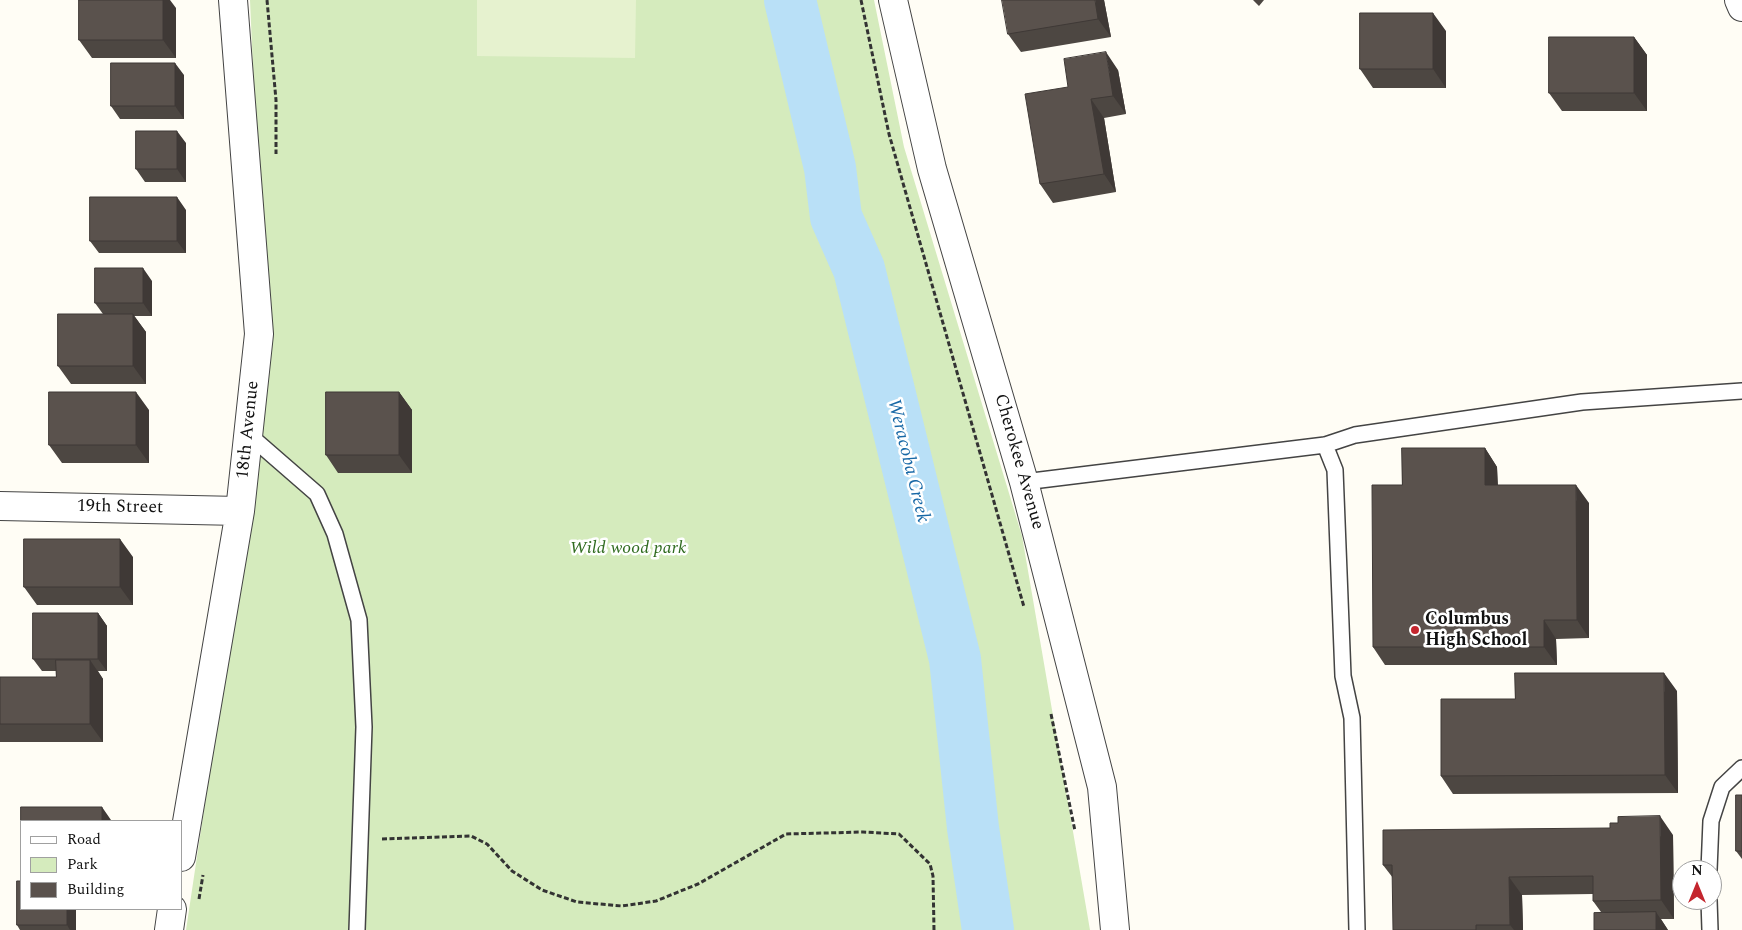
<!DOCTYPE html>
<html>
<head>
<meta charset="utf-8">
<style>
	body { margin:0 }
	#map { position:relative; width:1742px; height:930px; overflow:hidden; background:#fffdf5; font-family:Spectral,serif }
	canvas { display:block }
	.legend { position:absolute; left:20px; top:820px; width:162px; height:90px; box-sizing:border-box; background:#fff; border:1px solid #a0a0a0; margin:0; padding:6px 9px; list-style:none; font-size:15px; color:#111 }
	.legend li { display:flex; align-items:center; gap:10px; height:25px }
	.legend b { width:25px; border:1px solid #a0a0a0 }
	.north { position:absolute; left:1672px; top:860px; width:50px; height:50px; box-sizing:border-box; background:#fff; border:1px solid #a0a0a0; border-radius:50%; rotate:0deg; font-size:14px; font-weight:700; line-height:20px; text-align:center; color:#111 }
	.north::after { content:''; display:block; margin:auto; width:18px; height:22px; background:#c4262e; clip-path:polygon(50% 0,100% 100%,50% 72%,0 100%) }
</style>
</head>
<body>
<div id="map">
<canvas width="1742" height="930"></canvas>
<ul class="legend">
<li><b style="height:6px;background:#fff"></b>Road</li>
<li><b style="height:14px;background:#d5ebbd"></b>Park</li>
<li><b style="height:14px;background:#5a524d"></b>Building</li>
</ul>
<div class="north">N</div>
</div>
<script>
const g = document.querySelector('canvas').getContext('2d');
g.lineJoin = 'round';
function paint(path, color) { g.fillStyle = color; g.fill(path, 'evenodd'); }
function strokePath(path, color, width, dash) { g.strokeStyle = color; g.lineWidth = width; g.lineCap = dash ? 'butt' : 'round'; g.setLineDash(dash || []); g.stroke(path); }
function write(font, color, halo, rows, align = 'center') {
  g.font = font + ' Spectral,serif'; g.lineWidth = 5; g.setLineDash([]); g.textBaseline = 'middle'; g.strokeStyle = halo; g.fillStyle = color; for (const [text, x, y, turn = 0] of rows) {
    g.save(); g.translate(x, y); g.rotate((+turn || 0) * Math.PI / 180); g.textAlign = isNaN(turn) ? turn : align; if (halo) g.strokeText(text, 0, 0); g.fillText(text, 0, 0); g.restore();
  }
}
const green = new Path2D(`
	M250 0H874L904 147 1022 536 1090 930H186L267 389Z`);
const pitch = new Path2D(`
	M477 0H636L635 58 477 56Z`);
const river = new Path2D(`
	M790 0 830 168 836 217 859 269 955 659 973 828 988 930`);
const path = new Path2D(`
	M267 0 276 100V154
	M861 0 889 134 1024 607
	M1051 714 1075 831
	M382 839 471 836 487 844 512 871 542 890 577 902 622 906 656 901 698 884 786 834 863 832 899 834 930 864 933 876 934 930
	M199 899 203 875`);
const service = new Path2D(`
	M248 434 317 494 335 534 359 620 364 727 357 930
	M1325 445 1335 470 1343 676 1352 718 1357 930
	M1024 482 1325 445 1355 435 1582 402 1742 391
	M1709 870 1711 821 1722 787 1742 768
	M1709 900 1710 930`);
const minor = new Path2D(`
	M1739 0 1742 7
	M0 506 240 511
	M181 857 240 511 259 334 233 0
	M169 930 172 909`);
const tertiary = new Path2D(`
	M893 0 932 169 1024 482 1102 787 1115 930`);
const wall = new Path2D(`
	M1104 0 1111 37 1021 52 1008 34Z
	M1253 0H1264L1259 6Z
	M176 8V58H92L79 40Z
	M1446 31V88H1373L1360 69Z
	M1634 37 1647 55V111H1562L1549 93Z
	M1118 70 1126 114 1104 118 1116 192 1053 203 1040 184 1068 87Z
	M184 75V119H120L111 106Z
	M186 143V182H145L136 169Z
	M186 210V253H99L90 241Z
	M152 281V316H134L146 332V384H71L58 366 103 314 95 303Z
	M399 392 412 410V473H338L326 455Z
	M149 410V463H62L49 445Z
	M1485 448 1497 467 1498 485 1589 503V638L1556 639 1557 665H1385L1373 647 1402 485Z
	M133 557V605H37L24 587Z
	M98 613 107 626V671H98L103 679V742H0V677H56V671H42L33 659Z
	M1677 691 1678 793 1453 794 1441 776 1515 699Z
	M1742 795V859L1736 851Z
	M1673 835 1674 919H1661L1668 930 1601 912 1593 901V894L1522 895 1523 930H1393V878L1383 865Z
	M76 909V930H20L17 925Z`);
const shadedWall = new Path2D(`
	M163 0H170L176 8V58L163 40Z
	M1095 0H1104L1111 37 1098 19Z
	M1433 13 1446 31V88L1433 69Z
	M1634 37 1647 55V111L1634 93Z
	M1106 52 1118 70 1126 114 1113 96Z
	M175 63 184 75V119L175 106Z
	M1091 99 1104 118 1116 192 1104 174Z
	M177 131 186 143V182L177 169Z
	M177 197 186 210V253L177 241Z
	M143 268 152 281V316L143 303Z
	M133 314 146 332V384L133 366Z
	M136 392 149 410V463L136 445Z
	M399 392 412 410V473L399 455Z
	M1485 448 1497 467 1498 504 1485 485Z
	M1576 485 1589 503V638L1577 620Z
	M120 539 133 557V605L120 587Z
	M98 613 107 626V671L98 659Z
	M1544 620 1556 639 1557 665 1544 647Z
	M90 660 103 679V742L90 724Z
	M1664 673 1677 691 1678 793 1665 775Z
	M102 807 111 820V821H102Z
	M1660 816 1673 835 1674 919 1661 900Z
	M1509 877 1522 895 1523 930H1514L1510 925Z
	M67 909H76V930H70L67 925Z
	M1656 912 1668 930H1656Z`);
const building = new Path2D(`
	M79 0H163V40H79Z
	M1002 0H1095L1098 19 1008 34Z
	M1360 13H1433V69H1360Z
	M1549 37H1634V93H1549Z
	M1106 52 1113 96 1091 99 1104 174 1040 184 1025 94 1068 87 1064 59Z
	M111 63H175V106H111Z
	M136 131H177V169H136Z
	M90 197H177V241H90Z
	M95 268H143V303H95Z
	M58 314H133V366H58Z
	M49 392H136V445H49Z
	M326 392H399V455H326Z
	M1402 448H1485V485H1576L1577 620H1544V647H1373L1372 485H1402Z
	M24 539H120V587H24Z
	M33 613H98V659H33Z
	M56 660H90V724H0V677H56Z
	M1515 673H1664L1665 775 1441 776V699H1515Z
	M1736 795H1742V851H1736Z
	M21 807H102V821H21Z
	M1660 816 1661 900 1593 901V876L1509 877 1510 925H1476V930H1393L1392 865H1383V830L1610 828V823H1618V817Z
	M17 881H21V909H67V925H17Z
	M1656 912V930H1594V913Z`);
const markers = [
	[1415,630,5,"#c4262e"]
];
const streetNames = [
	["18th Avenue",249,430,-84],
	["Cherokee Avenue",1018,462,74],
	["19th Street",120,508,1]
];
const parkNames = [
	["Wild wood park",628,549]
];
const poiNames = [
	["Columbus",1425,620],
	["High School",1425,641]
];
const waterNames = [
	["Weracoba Creek",907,461,76]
];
paint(green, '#d5ebbd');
paint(pitch, '#e6f2cf');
strokePath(river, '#b9e0f7', 52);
strokePath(service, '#444', 18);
strokePath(minor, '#444', 30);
strokePath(tertiary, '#444', 30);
strokePath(path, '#333', 3, [5, 2.5]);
strokePath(service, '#fff', 15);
strokePath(minor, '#fff', 28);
strokePath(tertiary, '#fff', 28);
paint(wall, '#4d4742');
paint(shadedWall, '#3f3936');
paint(building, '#5a524d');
strokePath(building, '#3f3936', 1);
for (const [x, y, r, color] of markers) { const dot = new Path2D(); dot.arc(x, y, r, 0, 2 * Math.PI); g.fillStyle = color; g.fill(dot); strokePath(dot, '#fff', 2); }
write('18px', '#111', '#fff', streetNames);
write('italic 18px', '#2f6b1f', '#fff', parkNames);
write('bold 18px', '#111', '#fff', poiNames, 'left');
write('italic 19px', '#1768a6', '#fff', waterNames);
</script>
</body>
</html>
